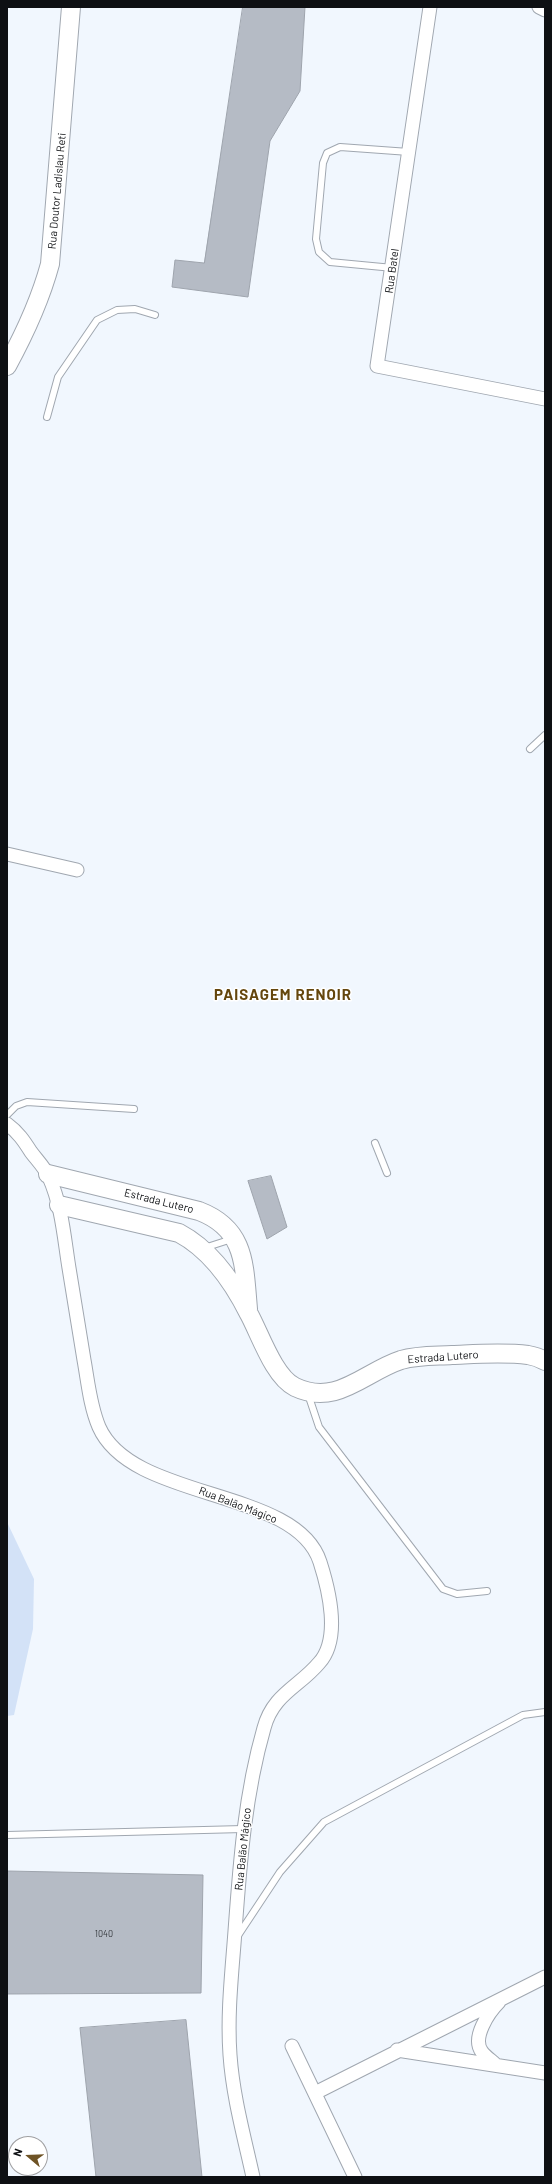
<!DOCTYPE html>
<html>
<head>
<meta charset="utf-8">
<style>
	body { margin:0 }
	#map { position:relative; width:552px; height:2184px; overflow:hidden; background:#f1f7fe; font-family:Barlow,sans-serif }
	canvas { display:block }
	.frame { position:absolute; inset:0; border:8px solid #0e1013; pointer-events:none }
	.north { position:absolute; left:8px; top:2136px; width:40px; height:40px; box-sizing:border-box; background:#fff; border:1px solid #9f9fa1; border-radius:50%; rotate:289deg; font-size:11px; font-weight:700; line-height:16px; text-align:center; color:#0e1013 }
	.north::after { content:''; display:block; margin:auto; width:14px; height:18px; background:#6e5325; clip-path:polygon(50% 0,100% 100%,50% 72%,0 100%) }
</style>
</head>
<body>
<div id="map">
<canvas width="552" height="2184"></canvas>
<div class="frame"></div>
<div class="north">N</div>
</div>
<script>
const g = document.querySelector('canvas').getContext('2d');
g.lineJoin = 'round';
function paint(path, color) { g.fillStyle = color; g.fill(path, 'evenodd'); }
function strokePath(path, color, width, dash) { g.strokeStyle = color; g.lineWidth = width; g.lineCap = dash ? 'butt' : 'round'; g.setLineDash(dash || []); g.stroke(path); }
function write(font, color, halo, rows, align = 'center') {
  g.font = font + ' Barlow,sans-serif'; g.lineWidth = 3; g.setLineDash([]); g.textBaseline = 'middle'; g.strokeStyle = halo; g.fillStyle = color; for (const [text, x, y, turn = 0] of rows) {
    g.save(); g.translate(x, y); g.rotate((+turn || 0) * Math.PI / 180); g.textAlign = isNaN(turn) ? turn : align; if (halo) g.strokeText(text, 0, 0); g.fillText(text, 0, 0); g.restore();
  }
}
const green = new Path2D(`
	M7 1522 34 1579 33 1629 14 1715 7 1716Z`);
const building = new Path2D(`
	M243 7H305L300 91 270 141 248 297 172 287 175 260 204 263Z
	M271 1176 287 1227 267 1239 248 1181Z
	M7 1871 203 1875 201 1993 7 1994Z
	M186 2020 202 2177H96L80 2028Z`);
const lane = new Path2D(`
	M393 268 330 262 319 252 316 239 323 163 327 153 340 147 409 152
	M47 417 58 377 97 320 117 310 135 309 155 315
	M530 749 545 735
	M7 1115 16 1106 27 1102 134 1109
	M375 1143 387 1173
	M204 1248 232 1239
	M308 1394 319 1427 443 1589 457 1594 487 1591
	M7 1835 243 1829
	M237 1937 280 1872 324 1822 523 1715 545 1712`);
const street = new Path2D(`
	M430 7 377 366 545 399
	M539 7 545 10
	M7 854 77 870
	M7 1124C18 1132 24 1141 31 1152 37 1160 45 1168 49 1177 62 1206 64 1237 69 1268 74 1299 79 1330 84 1360 88 1382 90 1406 99 1427 132 1502 296 1487 320 1562 329 1590 341 1639 319 1663 299 1687 273 1694 264 1728 245 1794 240 1862 235 1931 232 1972 227 2014 230 2055 233 2097 244 2136 253 2177
	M292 2046 355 2177
	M397 2050 545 2073
	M496 2065C492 2061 486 2057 482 2052 471 2038 489 2012 499 2002
	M315 2093 545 1977`);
const secondary = new Path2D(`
	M7 366C25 333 40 301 50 264L71 7
	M48 1174 199 1211C246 1229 244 1265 248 1309
	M59 1205 179 1233C211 1250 233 1282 249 1314 260 1334 274 1377 295 1387 337 1407 364 1372 401 1360 418 1355 436 1356 452 1355 477 1354 503 1352 528 1355 534 1356 540 1358 545 1361`);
const numberNames = [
	["1040",104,1934]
];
const streetNames = [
	["Rua Doutor Ladislau Reti",57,191,-85],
	["Rua Batel",392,271,-82],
	["Estrada Lutero",159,1201,14],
	["Estrada Lutero",443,1357,-4],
	["Rua Balão Mágico",238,1505,21],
	["Rua Balão Mágico",243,1849,-84]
];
const districtNames = [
	["PAISAGEM RENOIR",283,995]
];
paint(green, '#d3e2f7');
paint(building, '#b5bbc5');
strokePath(building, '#9ea4ad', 1);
strokePath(lane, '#a0a7b0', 8);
strokePath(street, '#a0a7b0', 15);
strokePath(secondary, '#a0a7b0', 20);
strokePath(lane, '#fff', 6);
strokePath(street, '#fff', 13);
strokePath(secondary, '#fff', 18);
write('9px', '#383b40', null, numberNames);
write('11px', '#0e1013', '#fff', streetNames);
g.letterSpacing = '1px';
write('bold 15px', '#64460d', '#fff', districtNames);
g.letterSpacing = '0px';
</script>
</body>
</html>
